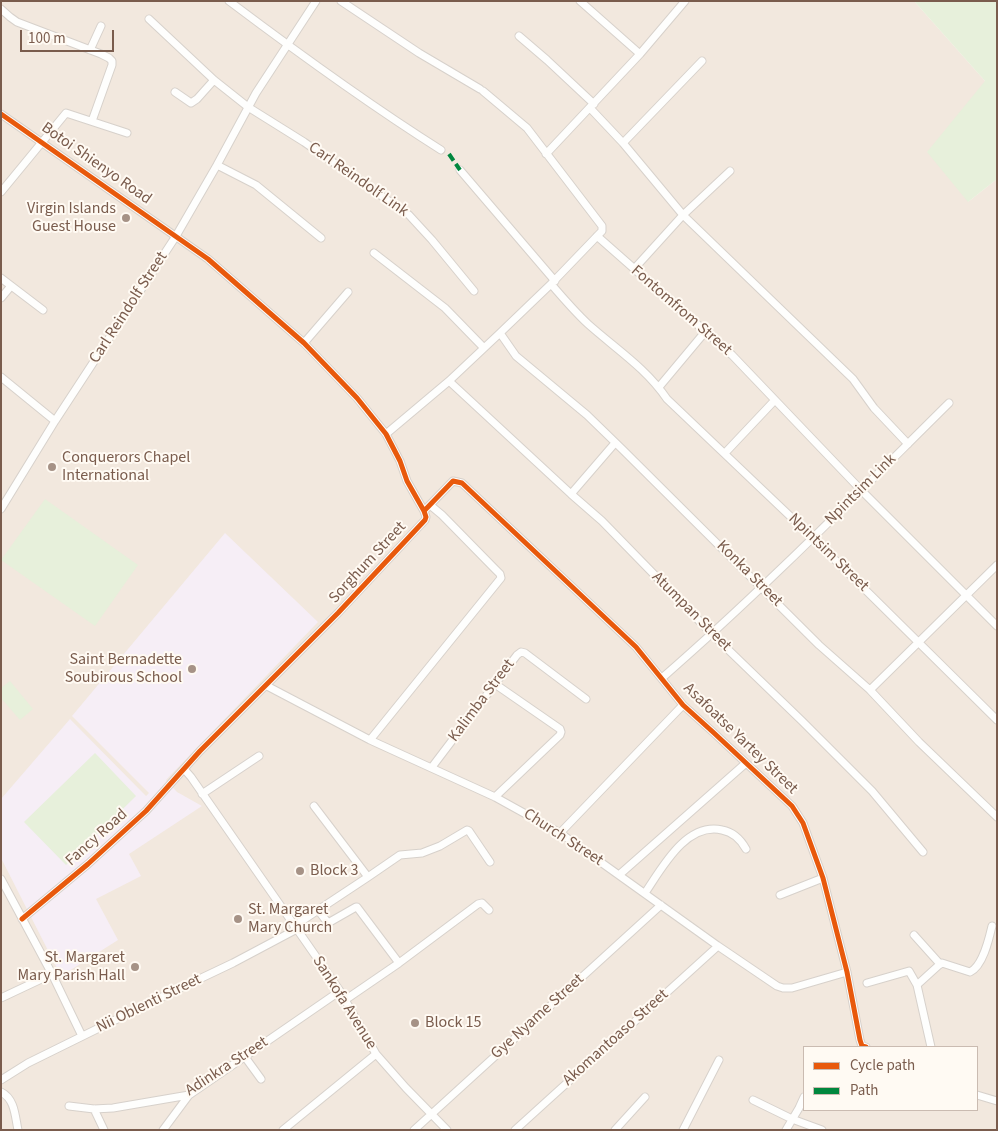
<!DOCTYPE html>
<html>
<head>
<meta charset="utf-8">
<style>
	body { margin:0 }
	#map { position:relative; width:998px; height:1131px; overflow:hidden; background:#f9f5f0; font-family:"Source Sans 3",sans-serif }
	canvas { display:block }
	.frame { position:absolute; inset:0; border:2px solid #7a5c4d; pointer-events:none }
	.legend { position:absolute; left:803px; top:1046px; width:175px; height:65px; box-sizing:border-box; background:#fffaf3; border:1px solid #cabbb1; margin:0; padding:6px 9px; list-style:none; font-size:15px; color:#7a5c4d }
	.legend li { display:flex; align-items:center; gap:10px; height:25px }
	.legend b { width:25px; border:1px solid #cabbb1 }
	.scale { position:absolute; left:20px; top:30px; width:94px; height:22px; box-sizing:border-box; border:2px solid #7a5c4d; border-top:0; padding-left:6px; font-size:15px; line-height:18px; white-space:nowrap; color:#7a5c4d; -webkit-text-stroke:4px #fffaf3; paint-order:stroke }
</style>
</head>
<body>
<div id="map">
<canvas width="998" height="1131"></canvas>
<div class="frame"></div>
<ul class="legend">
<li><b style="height:6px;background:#e8590c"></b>Cycle path</li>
<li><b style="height:6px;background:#00873e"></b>Path</li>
</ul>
<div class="scale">100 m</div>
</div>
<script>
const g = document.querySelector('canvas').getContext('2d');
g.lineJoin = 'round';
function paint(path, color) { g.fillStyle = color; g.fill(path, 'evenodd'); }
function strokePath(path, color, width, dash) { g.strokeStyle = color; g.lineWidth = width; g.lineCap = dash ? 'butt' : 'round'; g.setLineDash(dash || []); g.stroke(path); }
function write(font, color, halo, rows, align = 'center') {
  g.font = font + ' "Source Sans 3",sans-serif'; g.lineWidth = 4; g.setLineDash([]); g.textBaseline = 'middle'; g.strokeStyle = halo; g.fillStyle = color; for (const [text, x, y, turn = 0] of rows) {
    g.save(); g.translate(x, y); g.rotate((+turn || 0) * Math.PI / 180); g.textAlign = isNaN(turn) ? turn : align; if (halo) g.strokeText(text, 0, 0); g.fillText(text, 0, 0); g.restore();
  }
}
const residential = new Path2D(`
	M1 1H914L985 81 968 202 997 179V1130H1ZM804 1047H977V1110H804Z`);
const education = new Path2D(`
	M225 533 318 622 166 780 177 792 202 806 129 854 141 876 96 899 118 940 61 976 1 858V799L70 719 146 796 149 793 72 716Z`);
const green = new Path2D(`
	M914 1H997V179L968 202 927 152 985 81Z
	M45 499 138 565 95 626 1 560Z
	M10 681 33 709 20 720 1 698V688Z
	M95 753 136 796 66 865 24 822Z`);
const minor = new Path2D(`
	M229 1C298 53 368 104 441 150
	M341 1 419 53 480 89
	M580 1 640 54
	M1 9 10 17 17 22 101 54 109 58 112 61V65L92 121
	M149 19 214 80 248 107 304 142 409 215 432 240 474 291
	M519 36 547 60 594 104
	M90 50 101 26
	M175 92 191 103 197 99 214 80
	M590 108 623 143 683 215 853 379 874 408 908 444
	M1 114 208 259 304 343 357 398 386 434 400 461 407 481 424 511 426 517 425 520 338 613 200 751 146 811 88 864 22 919
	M623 143 702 61
	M546 154 640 54 685 1
	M217 165 256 185 321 238
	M460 170 555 281
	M1 192 66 113 127 133
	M597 236 732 355 861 490 997 626
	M374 253 445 308 484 348
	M634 269 683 215 730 171
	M1 278 43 310
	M551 284C563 298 575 312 588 324 616 349 646 368 667 399L813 538 997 720
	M1 298 11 286
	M500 333 516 356 587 415 623 450 819 645 870 690 919 742 997 817
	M304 343 348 292
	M1 377 55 421
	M449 381 571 494 602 521 712 634 802 721 872 791 923 852
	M659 387 705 332
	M386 434 449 381 500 333 551 284 602 231V226L527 128 483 91
	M725 453 775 400
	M571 494 615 443
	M1 509 55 421 176 236 217 165 256 93 316 1
	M424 511 453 481 462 483 636 647 683 705 714 733 792 806 803 823 823 878 847 972 860 1040 862 1046 866 1047
	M662 678C762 591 855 496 949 403
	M495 684 560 729 561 732 560 735 495 797
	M267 686 370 740 495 797 560 833 718 946 777 986 783 988H792L847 972
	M870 690 997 565
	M370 740 501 578 500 574 495 569 442 515 430 505
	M432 767 517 655 521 652 525 653 586 699
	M184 769 191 777 340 991 376 1054 406 1088 447 1130
	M202 794 259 756
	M314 806 368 877
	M560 833 683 705
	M619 875 746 763
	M1 879 52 974 82 1036
	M645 893C662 868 686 822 722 830 733 832 741 840 746 849
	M780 895 823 878
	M318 910 328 923 356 907H357L399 963
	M294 926 368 877 400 855 422 853 440 846 467 830 469 831 490 862
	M914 935 940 964
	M867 983 909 971 917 985
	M1 998 52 974
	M345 1000 399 963 478 904 482 903 489 910
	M931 1047 917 985 939 965 942 963 970 972C983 966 989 939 992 926
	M245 1057 261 1079
	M1 1080 28 1063 172 992 233 963 297 929
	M1 1092C15 1099 15 1116 18 1130
	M977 1095 997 1101
	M753 1100 792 1119 822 1130
	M69 1106 94 1109 113 1108 189 1095 340 991
	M94 1109 104 1130
	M163 1130 189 1095
	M283 1130 376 1054
	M414 1130 661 905
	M515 1130 718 946
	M615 1130 645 1097
	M683 1130 719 1060
	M786 1130 799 1108 804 1097`);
const quiet = new Path2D(`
	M449 154 460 170`);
const cycleway = new Path2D(`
	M1 114 208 259 304 343 357 398 386 434 400 461 407 481 424 511 426 517 425 520 338 613 200 751 146 811 88 864 22 919
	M424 511 453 481 462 483 636 647 683 705 714 733 792 806 803 823 823 878 847 972 860 1040 862 1046 866 1047`);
const markers = [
	[126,218,5,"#a69286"],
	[52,467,5,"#a69286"],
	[192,669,5,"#a69286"],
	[300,871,5,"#a69286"],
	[238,919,5,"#a69286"],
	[135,967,5,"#a69286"],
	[415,1023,5,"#a69286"]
];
const streetNames = [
	["Botoi Shienyo Road",96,164,35],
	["Carl Reindolf Link",358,180,35],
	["Carl Reindolf Street",129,308,-57],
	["Fontomfrom Street",681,311,41],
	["Npintsim Link",861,490,-45],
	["Npintsim Street",828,553,44],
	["Sorghum Street",368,563,-47],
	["Konka Street",749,574,45],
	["Atumpan Street",691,612,45],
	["Kalimba Street",482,701,-53],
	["Asafoatse Yartey Street",740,739,44],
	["Fancy Road",97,838,-42],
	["Church Street",563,838,33],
	["Sankofa Avenue",344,1003,58],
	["Nii Oblenti Street",149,1004,-26],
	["Gye Nyame Street",538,1017,-42],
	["Akomantoaso Street",616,1038,-42],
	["Adinkra Street",227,1067,-33]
];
const poiNames = [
	["Virgin Islands",116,209,"right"],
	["Guest House",116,227,"right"],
	["Conquerors Chapel",62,458],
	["International",62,476],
	["Saint Bernadette",182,660,"right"],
	["Soubirous School",182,678,"right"],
	["Block 3",310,871],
	["St. Margaret",248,910],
	["Mary Church",248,928],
	["St. Margaret",125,958,"right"],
	["Mary Parish Hall",125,976,"right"],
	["Block 15",425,1023]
];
paint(residential, '#f2e8de');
paint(education, '#f6eef6');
paint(green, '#e7f0db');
strokePath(minor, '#d7d1cb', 9);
strokePath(minor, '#fefefd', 7);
strokePath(quiet, '#00873e', 4, [8, 4]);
strokePath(cycleway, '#e8590c', 5);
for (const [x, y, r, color] of markers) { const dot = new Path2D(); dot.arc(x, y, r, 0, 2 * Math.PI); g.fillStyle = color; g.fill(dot); strokePath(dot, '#fffaf3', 2); }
write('16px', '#7a5c4d', '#fffaf3', streetNames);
write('16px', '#7a5c4d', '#fffaf3', poiNames, 'left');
</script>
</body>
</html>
